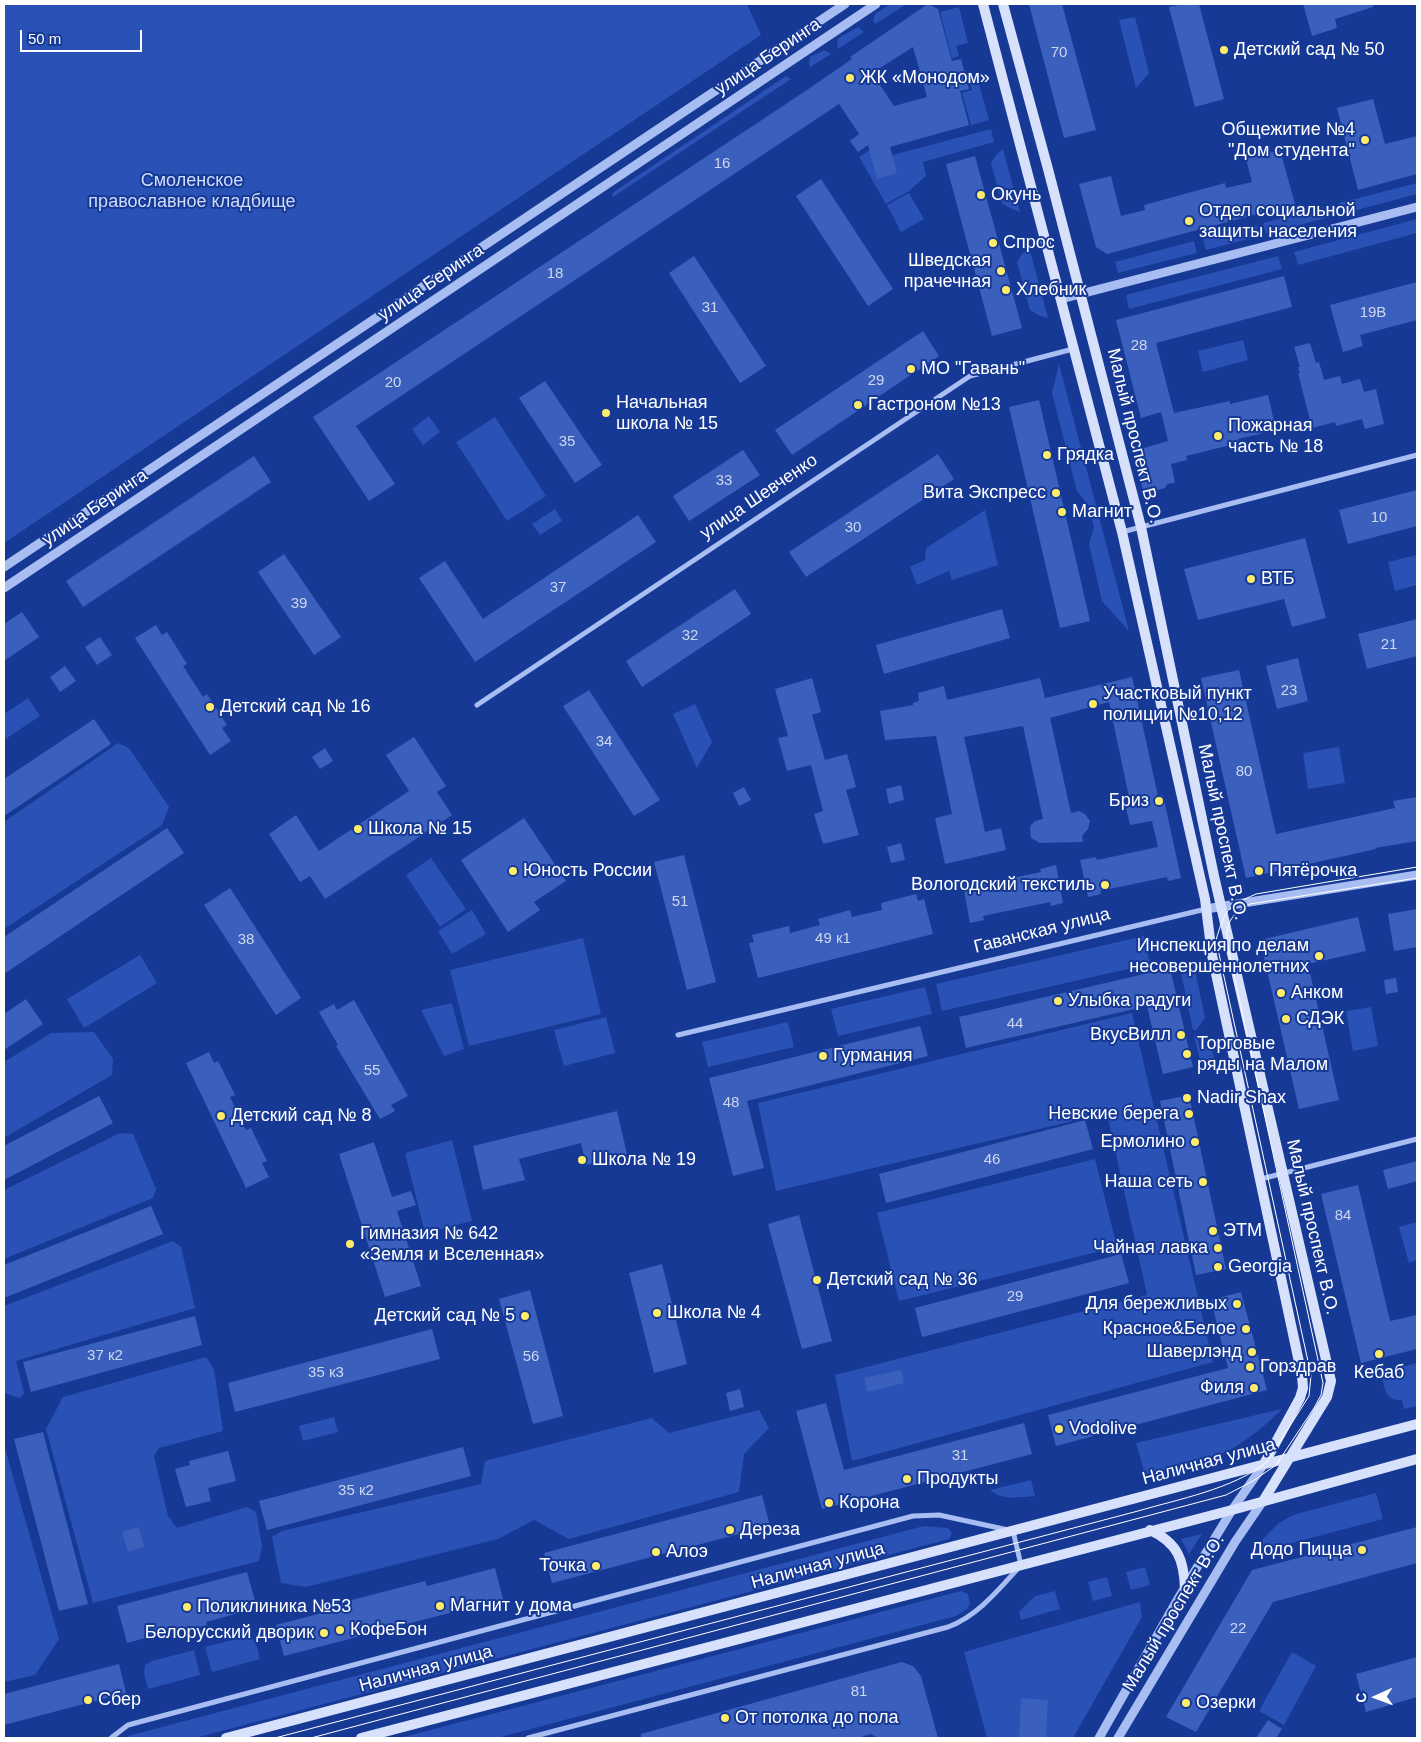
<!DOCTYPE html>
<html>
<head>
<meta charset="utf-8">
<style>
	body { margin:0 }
	#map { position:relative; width:1421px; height:1742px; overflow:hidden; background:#163996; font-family:Arial,sans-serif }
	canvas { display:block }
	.frame { position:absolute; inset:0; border:5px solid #fff; pointer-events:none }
	.north { position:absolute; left:1351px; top:1672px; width:50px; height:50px; -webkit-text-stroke:4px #163996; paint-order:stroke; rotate:268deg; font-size:14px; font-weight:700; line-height:20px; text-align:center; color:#fff }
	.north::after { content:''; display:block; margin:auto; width:18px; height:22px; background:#fff; clip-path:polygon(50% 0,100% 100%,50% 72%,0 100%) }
	.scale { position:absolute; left:20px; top:30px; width:122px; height:22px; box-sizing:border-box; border:2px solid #fff; border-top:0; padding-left:6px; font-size:15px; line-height:18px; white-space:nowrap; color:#fff; -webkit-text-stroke:4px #163996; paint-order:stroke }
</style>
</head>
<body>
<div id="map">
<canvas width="1421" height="1742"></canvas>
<div class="frame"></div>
<div class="north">С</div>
<div class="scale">50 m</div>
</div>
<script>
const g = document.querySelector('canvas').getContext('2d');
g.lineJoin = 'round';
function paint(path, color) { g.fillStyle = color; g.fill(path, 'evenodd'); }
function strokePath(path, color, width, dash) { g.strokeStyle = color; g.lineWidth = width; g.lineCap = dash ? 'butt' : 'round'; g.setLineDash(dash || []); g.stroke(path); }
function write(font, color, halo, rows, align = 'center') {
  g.font = font + ' Arial,sans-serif'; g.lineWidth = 4; g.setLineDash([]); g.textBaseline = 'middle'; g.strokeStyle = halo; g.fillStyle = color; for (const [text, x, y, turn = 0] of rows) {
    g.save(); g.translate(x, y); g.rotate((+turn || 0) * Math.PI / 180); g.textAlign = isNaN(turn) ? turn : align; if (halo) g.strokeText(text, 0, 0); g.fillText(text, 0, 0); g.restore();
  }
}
const green = new Path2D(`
	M4 4H747L761 35 4 543Z
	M890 4H907L875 24 873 21 875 14Z
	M959 7 968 43 956 46 959 56 952 58 940 12Z
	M1135 17 1149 73 1136 88 1119 20Z
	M858 27 864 32 838 49 837 42 839 38Z
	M824 50 831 54 810 67 809 63 810 57Z
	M786 76 791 79 613 197 612 194 615 191Z
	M977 77 989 120 971 125 962 93 972 90 969 79Z
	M991 129 994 142 923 162 926 176 909 191 886 204 859 157 880 143 889 156Z
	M1003 149 1020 212 1010 208 1002 203 991 163 996 155Z
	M1417 183V194L1342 214 1339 203Z
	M909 193 924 219 901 232 887 205Z
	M1323 207 1326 218 1266 234 1263 223Z
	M1417 219V233L1298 265 1294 252Z
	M1256 225 1259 236 1206 250 1203 239Z
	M1194 241 1197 253 1118 273 1115 262Z
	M1029 247 1048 318 1038 315 1030 310 1017 262 1022 254Z
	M1278 256 1282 269 1129 309 1126 295Z
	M1243 340 1248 360 1203 372 1198 351Z
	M1059 364 1129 631 1102 601 1089 544 1094 527 1089 506 1077 491 1052 393Z
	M429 416 440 432 423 445 412 429Z
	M495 417 546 496 507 521 456 442Z
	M555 509 562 521 540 535 532 524Z
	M985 510 998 565 952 580 949 571 917 585 910 567 925 560 926 548Z
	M1417 555V585L1395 591 1388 562Z
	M28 698 40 716 4 740V714Z
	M695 704 712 742 697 768 673 714Z
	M118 743 129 748 169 807 162 825 4 929V822Z
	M1339 747 1345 783 1308 789 1303 753Z
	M431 858 466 909 440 927 406 875Z
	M472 910 486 934 452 954 438 931Z
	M1144 936 1150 964 942 1011 936 984Z
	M583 938 601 1014 469 1046 450 970Z
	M140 955 157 983 84 1028 67 999Z
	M1194 965 1205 1018 1196 1030H1193L1180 968Z
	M925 987 932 1014 838 1036 831 1009Z
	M452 1003 464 1049 444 1056 421 1010Z
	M1371 1007 1378 1046 1353 1051 1346 1011Z
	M1132 1013 1213 1362 852 1461 835 1375 1147 1295 1107 1113 776 1191 758 1103Z
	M606 1017 615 1053 564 1066 554 1030Z
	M788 1022 794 1047 708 1067 702 1042Z
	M94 1032 113 1059 112 1075 4 1138V1062L51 1033Z
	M1197 1035 1200 1048 1211 1045 1215 1062 1201 1065 1194 1036Z
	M120 1133 133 1134 156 1189 153 1198 4 1259V1190Z
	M452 1140 472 1221 425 1233 405 1153Z
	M1095 1159 1117 1247 899 1301 877 1213Z
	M1417 1222V1260L1409 1263 1399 1227Z
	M173 1241 181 1247 195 1308 16 1361 24 1393 20 1398 4 1393V1306Z
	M206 1357 214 1369 223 1431 159 1448 154 1456 168 1516 177 1528 247 1507 256 1512 262 1546 259 1561 93 1603 46 1429 63 1397Z
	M1417 1363V1406L1404 1409 1402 1400C1383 1401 1385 1386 1381 1372Z
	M1282 1409C1261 1430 1235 1451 1206 1460 1186 1467 1165 1470 1145 1474L1136 1443Z
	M759 1410 769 1428 744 1454 739 1492 569 1539 534 1520 498 1539 306 1587 281 1583 272 1537 282 1531 481 1484 485 1461 652 1418 669 1433Z
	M334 1417 338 1432 303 1441 299 1426Z
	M4 1448H5L59 1639 35 1675 4 1682Z
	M1031 1480 1035 1496C1020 1497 1002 1501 990 1490Z
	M1376 1493 1383 1519 1254 1553 1262 1540 1279 1523 1293 1515Z
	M924 1526 948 1528 952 1533 949 1539 195 1738H125L128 1736Z
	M1202 1534 1189 1554 1181 1539Z
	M1145 1567 1150 1585 1131 1590 1126 1572Z
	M1107 1577 1112 1596 1093 1601 1088 1582Z
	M961 1591 968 1594 970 1604 967 1609 956 1616 497 1738H400Z
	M1055 1591 1060 1609 1021 1620 1019 1612 1035 1596Z
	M1140 1602 1142 1617 1073 1738H987L964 1652Z
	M245 1637C257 1638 257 1648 260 1659L212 1672 205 1647Z
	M194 1650 200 1675 148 1689 144 1673 145 1665 152 1661Z
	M1292 1652 1316 1666 1284 1725 1259 1711Z`);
const building = new Path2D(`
	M928 4 938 9 952 61 961 59 969 89 960 91 969 125 890 147 897 173 877 179 868 145 858 152 850 141 859 134 839 104 356 426 395 484 369 501 313 417 804 92 852 59 850 57ZM913 47 927 97 894 106 872 73Z
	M1029 4H1062L1096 130 1064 138Z
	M1183 4H1199L1224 99 1195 107 1169 7Z
	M1303 4H1373V7L1335 19 1337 28 1312 36Z
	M1373 99 1385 144 1417 136V174L1358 190 1337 108Z
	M1280 150 1295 204 1107 254 1096 247 1079 184 1111 176 1121 216 1145 210 1144 205 1225 183 1226 188 1252 182 1246 159Z
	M975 156 1022 328 992 336 946 164Z
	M821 179 893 289 868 306 796 196Z
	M694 256 766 366 740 383 669 273Z
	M1284 276 1292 307 1156 343 1174 413 1230 401V404L1268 395 1276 430 1238 439 1239 443 1186 456 1187 460 1171 464 1175 483 1167 484 1165 488 1154 491 1149 488 1143 490 1134 451 1168 441 1161 412 1141 418 1116 320Z
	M1417 282V320L1360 335 1363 346 1343 352 1330 305Z
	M923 331 939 356 792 455 775 430Z
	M1310 343 1316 363 1319 362 1324 380 1340 376 1342 384 1360 379 1364 392 1376 389 1384 424 1365 429 1362 419 1336 426 1335 422 1312 428 1298 373H1300L1298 367H1300L1294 347Z
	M545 381 602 465 575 483 519 398Z
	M1039 400 1090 621 1060 628 1009 407Z
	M743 450 760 475 689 521 673 496Z
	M938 454 954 479 806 577 789 552Z
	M254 456 271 482 83 607 66 581Z
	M1417 490V526L1348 544 1339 510Z
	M638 515 656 542 475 662 419 578 445 561 483 619Z
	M1305 538 1326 618 1292 627 1284 599 1198 620 1184 569Z
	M284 554 341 637 314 655 258 572Z
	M735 589 751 614 642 687 626 661Z
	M1002 609 1010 638 884 674 876 645Z
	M22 612 39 637 4 661V624Z
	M1417 619V656L1367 669 1358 634Z
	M156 625 162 635 167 632 187 664 183 666 203 697 207 694 227 725 222 728 231 741 210 755 135 638Z
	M100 637 112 655 97 665 85 647Z
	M1298 658 1308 701 1277 709 1266 666Z
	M65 666 76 681 60 692 50 677Z
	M1239 670 1276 834 1395 808 1393 801 1417 797V841L1375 848 1376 849 1246 878 1201 678Z
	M1132 677 1158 796 1163 795 1181 878 1168 881 1167 877 1100 891 1101 894 1088 897 1080 860 1096 857 1097 860 1158 847 1152 821 1130 825 1125 803 1130 802 1109 702 1050 718 1071 813 1079 811 1085 814 1090 821 1088 829 1082 836 1083 842 1040 843 1031 838 1030 829 1031 825 1035 821 1043 819 1023 726 964 737 985 832 1001 828 1006 850 945 864 935 818 952 814 936 736 885 740 880 711 913 705V703L919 701 918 693 944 686 947 700 1040 678 1045 698Z
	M812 678 821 712 812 715 825 760 847 754 856 787 846 790 859 835 823 844 814 814 823 811 811 765 787 771 778 738 788 736 775 689Z
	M589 690 660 800 634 816 563 706Z
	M94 719 111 744 4 816V779Z
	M414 737 446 786 437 792 452 815 325 899 310 876 300 882 269 834 296 815 319 851 409 791 386 755Z
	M325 748 333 761 320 769 312 757Z
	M901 785 904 800 889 804 886 789Z
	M744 787 751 800 739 806 733 793Z
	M524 818 566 881 534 902 540 910 508 932 461 860Z
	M167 828 184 853 4 974V937Z
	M901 843 905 860 891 863 887 847Z
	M684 855 716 982 687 990 654 862Z
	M1056 865 1063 903 1051 906 1050 902 983 916 984 920 970 923 963 885 979 881V885L1041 872 1040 869Z
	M230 888 301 998 276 1015 204 905Z
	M916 894 918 901 924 899 933 934 758 978 749 943 754 942 752 935 789 926 790 933 820 925 818 919 850 910 852 917 882 910 881 903Z
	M1417 909V947L1394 951 1388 914Z
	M1358 917 1366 951 1308 964 1339 1100 1299 1109 1260 940Z
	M1170 968 1193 1067 1163 1074 1147 1006 966 1048 959 1017Z
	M1396 978 1398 992 1386 994 1384 980Z
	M26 999 43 1024 4 1050V1014Z
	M354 1000 408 1096 391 1105 395 1111 380 1119 342 1056 336 1046 338 1045 319 1012 334 1004 337 1010Z
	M920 1026 928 1056 747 1101 764 1168 733 1176 709 1078Z
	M209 1052 214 1063 218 1061 235 1095 230 1097 246 1130 251 1128 267 1161 262 1163 269 1177 246 1188 186 1063Z
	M1189 1095 1226 1269 1196 1275 1160 1101Z
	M99 1096 113 1123 4 1180V1146Z
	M617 1111 627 1154 586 1165 581 1143 519 1159 525 1180 483 1190 473 1146Z
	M1085 1120 1093 1149 886 1203 879 1174Z
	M374 1142 392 1197 411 1191 416 1205 397 1211 421 1286 385 1297 339 1154Z
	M1417 1161V1181L1388 1189 1383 1170Z
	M1358 1185 1390 1321 1417 1315V1349L1361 1363 1321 1194Z
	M151 1206 163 1234 4 1298V1265Z
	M799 1215 832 1341 802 1349 768 1224Z
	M1121 1254 1129 1283 922 1337 915 1308Z
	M662 1264 687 1364 654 1373 629 1273Z
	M530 1290 563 1416 533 1424 499 1299Z
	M1241 1292 1267 1390 1056 1446 1048 1415 1228 1368 1211 1300Z
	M195 1316 202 1345 31 1392 23 1362Z
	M432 1329 440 1359 235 1412 228 1383Z
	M901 1370 904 1383 867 1392 864 1378Z
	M740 1389 744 1407 730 1411 726 1393Z
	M826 1403 844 1470 1024 1423 1032 1454 822 1509 796 1411Z
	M43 1432 88 1604 59 1611 14 1439Z
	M463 1447 471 1476 267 1530 259 1501Z
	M228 1451 236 1481 208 1488 211 1501 186 1507 175 1469 190 1465 189 1461Z
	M762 1495 770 1526 552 1583 544 1553Z
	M139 1527 144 1547 128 1552 122 1532Z
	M1417 1527V1563L1273 1602 1196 1732 1166 1717 1252 1570Z
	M495 1568 503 1599 284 1656 276 1625 341 1608 340 1603 383 1592 425 1581 427 1586Z
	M247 1572 257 1608 206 1622 207 1625 180 1632 179 1629 127 1643 117 1606Z
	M1417 1657V1697L1366 1712 1356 1674Z
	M902 1662 913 1666 921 1676 938 1738H878L871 1734 857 1738H641V1734Z
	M119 1664 126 1693 4 1725V1694Z
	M1021 1698 1048 1700 1046 1738H1019Z
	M1268 1720 1282 1729 1276 1738H1256Z`);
const minor = new Path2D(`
	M1122 532 1417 455
	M477 705 970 376 1073 349
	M678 1035 1206 909
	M1261 1179 1417 1139
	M111 1738 128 1725 913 1516 939 1515 1013 1531 1021 1565C1000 1588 978 1616 948 1627L528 1738`);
const tertiary = new Path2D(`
	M1061 299 1417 207
	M4 567 845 4
	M4 588 876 4
	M1206 909 1417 875
	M1099 1738 1179 1597 1232 1510 1264 1464
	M1118 1738 1235 1542 1263 1501`);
const secondary = new Path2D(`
	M983 4 1122 532 1205 899 1212 955 1302 1376 1303 1388 1300 1398 1264 1464
	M1003 4 1048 169 1141 527 1214 876 1331 1381 1327 1397 1263 1501
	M1150 1530C1178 1543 1184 1560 1185 1589
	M226 1738 1417 1424
	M361 1738 1232 1510 1417 1459`);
const tram = new Path2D(`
	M275 1738 1138 1511C1179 1499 1233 1489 1267 1462L1309 1396 1311 1375 1216 940C1225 910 1226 907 1256 894L1417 867
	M311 1738 1226 1495 1253 1481 1276 1465 1314 1408 1321 1395 1323 1383 1229 952C1224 928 1227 916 1250 904L1417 878`);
const markers = [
	[1224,50,5,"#ffed69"],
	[850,78,5,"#ffed69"],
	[1365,140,5,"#ffed69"],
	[981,195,5,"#ffed69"],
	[1189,221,5,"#ffed69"],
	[993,243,5,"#ffed69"],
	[1001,271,5,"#ffed69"],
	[1006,290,5,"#ffed69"],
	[911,369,5,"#ffed69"],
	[858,405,5,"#ffed69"],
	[606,413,5,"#ffed69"],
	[1218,436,5,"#ffed69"],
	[1047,455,5,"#ffed69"],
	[1056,493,5,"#ffed69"],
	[1062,512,5,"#ffed69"],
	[1251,579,5,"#ffed69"],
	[1093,704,5,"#ffed69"],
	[210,707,5,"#ffed69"],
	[1159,801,5,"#ffed69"],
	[358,829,5,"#ffed69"],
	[513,871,5,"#ffed69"],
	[1259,871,5,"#ffed69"],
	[1105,885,5,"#ffed69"],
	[1319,956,5,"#ffed69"],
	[1281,993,5,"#ffed69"],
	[1058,1001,5,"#ffed69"],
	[1286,1019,5,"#ffed69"],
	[1181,1035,5,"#ffed69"],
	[1187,1054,5,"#ffed69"],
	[823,1056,5,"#ffed69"],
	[1187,1098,5,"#ffed69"],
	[1189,1114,5,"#ffed69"],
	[221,1116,5,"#ffed69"],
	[1195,1142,5,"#ffed69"],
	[582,1160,5,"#ffed69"],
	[1203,1182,5,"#ffed69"],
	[1213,1231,5,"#ffed69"],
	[350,1244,5,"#ffed69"],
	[1218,1248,5,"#ffed69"],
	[1218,1267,5,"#ffed69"],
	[817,1280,5,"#ffed69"],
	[1237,1304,5,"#ffed69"],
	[657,1313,5,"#ffed69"],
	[525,1316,5,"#ffed69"],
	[1246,1329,5,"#ffed69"],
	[1252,1352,5,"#ffed69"],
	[1379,1354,5,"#ffed69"],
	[1250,1367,5,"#ffed69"],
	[1254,1388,5,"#ffed69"],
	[1059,1429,5,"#ffed69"],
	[907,1479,5,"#ffed69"],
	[829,1503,5,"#ffed69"],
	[730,1530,5,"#ffed69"],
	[1362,1550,5,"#ffed69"],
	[656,1552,5,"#ffed69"],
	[596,1566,5,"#ffed69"],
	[440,1606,5,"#ffed69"],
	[187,1607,5,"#ffed69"],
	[340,1630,5,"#ffed69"],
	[324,1633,5,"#ffed69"],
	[88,1700,5,"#ffed69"],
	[1186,1703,5,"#ffed69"],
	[725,1718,5,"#ffed69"]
];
const numberNames = [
	["70",1059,53],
	["16",722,164],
	["18",555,274],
	["31",710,308],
	["19В",1373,313],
	["28",1139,346],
	["29",876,381],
	["20",393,383],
	["35",567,442],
	["33",724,481],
	["10",1379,518],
	["30",853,528],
	["37",558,588],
	["39",299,604],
	["32",690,636],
	["21",1389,645],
	["23",1289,691],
	["34",604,742],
	["80",1244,772],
	["51",680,902],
	["49 к1",833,939],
	["38",246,940],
	["44",1015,1024],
	["55",372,1071],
	["48",731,1103],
	["46",992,1160],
	["84",1343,1216],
	["29",1015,1297],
	["37 к2",105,1356],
	["56",531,1357],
	["35 к3",326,1373],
	["31",960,1456],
	["35 к2",356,1491],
	["22",1238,1629],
	["81",859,1692]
];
const poiNames = [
	["Детский сад № 50",1234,50],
	["ЖК «Монодом»",860,78],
	["Общежитие №4",1355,130,"right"],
	["\"Дом студента\"",1355,151,"right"],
	["Окунь",991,195],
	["Отдел социальной",1199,211],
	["защиты населения",1199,232],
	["Спрос",1003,243],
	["Шведская",991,261,"right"],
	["прачечная",991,282,"right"],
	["Хлебник",1016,290],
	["МО \"Гавань\"",921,369],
	["Начальная",616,403],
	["школа № 15",616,424],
	["Гастроном №13",868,405],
	["Пожарная",1228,426],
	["часть № 18",1228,447],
	["Грядка",1057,455],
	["Вита Экспресс",1046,493,"right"],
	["Магнит",1072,512],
	["ВТБ",1261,579],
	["Участковый пункт",1103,694],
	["полиции №10,12",1103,715],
	["Детский сад № 16",220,707],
	["Бриз",1149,801,"right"],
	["Школа № 15",368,829],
	["Юность России",523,871],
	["Пятёрочка",1269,871],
	["Вологодский текстиль",1095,885,"right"],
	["Инспекция по делам",1309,946,"right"],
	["несовершеннолетних",1309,967,"right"],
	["Анком",1291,993],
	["Улыбка радуги",1068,1001],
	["СДЭК",1296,1019],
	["ВкусВилл",1171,1035,"right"],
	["Торговые",1197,1044],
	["ряды на Малом",1197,1065],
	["Гурмания",833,1056],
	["Nadir Shax",1197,1098],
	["Невские берега",1179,1114,"right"],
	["Детский сад № 8",231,1116],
	["Ермолино",1185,1142,"right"],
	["Школа № 19",592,1160],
	["Наша сеть",1193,1182,"right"],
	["ЭТМ",1223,1231],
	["Гимназия № 642",360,1234],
	["«Земля и Вселенная»",360,1255],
	["Чайная лавка",1208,1248,"right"],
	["Georgia",1228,1267],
	["Детский сад № 36",827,1280],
	["Для бережливых",1227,1304,"right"],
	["Школа № 4",667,1313],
	["Детский сад № 5",515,1316,"right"],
	["Красное&Белое",1236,1329,"right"],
	["Шаверлэнд",1242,1352,"right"],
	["Горздрав",1260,1367],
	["Кебаб",1379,1373,"center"],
	["Филя",1244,1388,"right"],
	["Vodolive",1069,1429],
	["Продукты",917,1479],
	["Корона",839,1503],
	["Дереза",740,1530],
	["Додо Пицца",1352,1550,"right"],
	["Алоэ",666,1552],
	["Точка",586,1566,"right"],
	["Магнит у дома",450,1606],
	["Поликлиника №53",197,1607],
	["КофеБон",350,1630],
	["Белорусский дворик",314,1633,"right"],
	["Сбер",98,1700],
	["Озерки",1196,1703],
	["От потолка до пола",735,1718]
];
const streetNames = [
	["улица Беринга",768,57,-34],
	["улица Беринга",431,283,-34],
	["Малый проспект В.О.",1134,436,76],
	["улица Шевченко",759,497,-34],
	["улица Беринга",95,508,-34],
	["Малый проспект В.О.",1222,832,78],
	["Гаванская улица",1042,931,-14],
	["Малый проспект В.О.",1312,1227,77],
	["Наличная улица",1209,1462,-15],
	["Наличная улица",818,1566,-15],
	["Малый проспект В.О.",1174,1613,-59],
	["Наличная улица",426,1669,-15]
];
const parkNames = [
	["Смоленское",192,181],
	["православное кладбище",192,202]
];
paint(green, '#2a51b5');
paint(building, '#3b5fbc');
strokePath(minor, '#a8bdf1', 5);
strokePath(tertiary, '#a8bdf1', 9);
strokePath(secondary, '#d7e1fc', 10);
strokePath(tram, '#fff', 1);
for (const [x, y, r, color] of markers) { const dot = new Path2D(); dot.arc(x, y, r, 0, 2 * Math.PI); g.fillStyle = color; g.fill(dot); strokePath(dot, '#163996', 2); }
write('15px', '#ced7ee', null, numberNames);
write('18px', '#fff', '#163996', poiNames, 'left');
write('18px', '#fff', '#163996', streetNames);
write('18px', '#d0dcfc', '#163996', parkNames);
</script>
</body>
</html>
